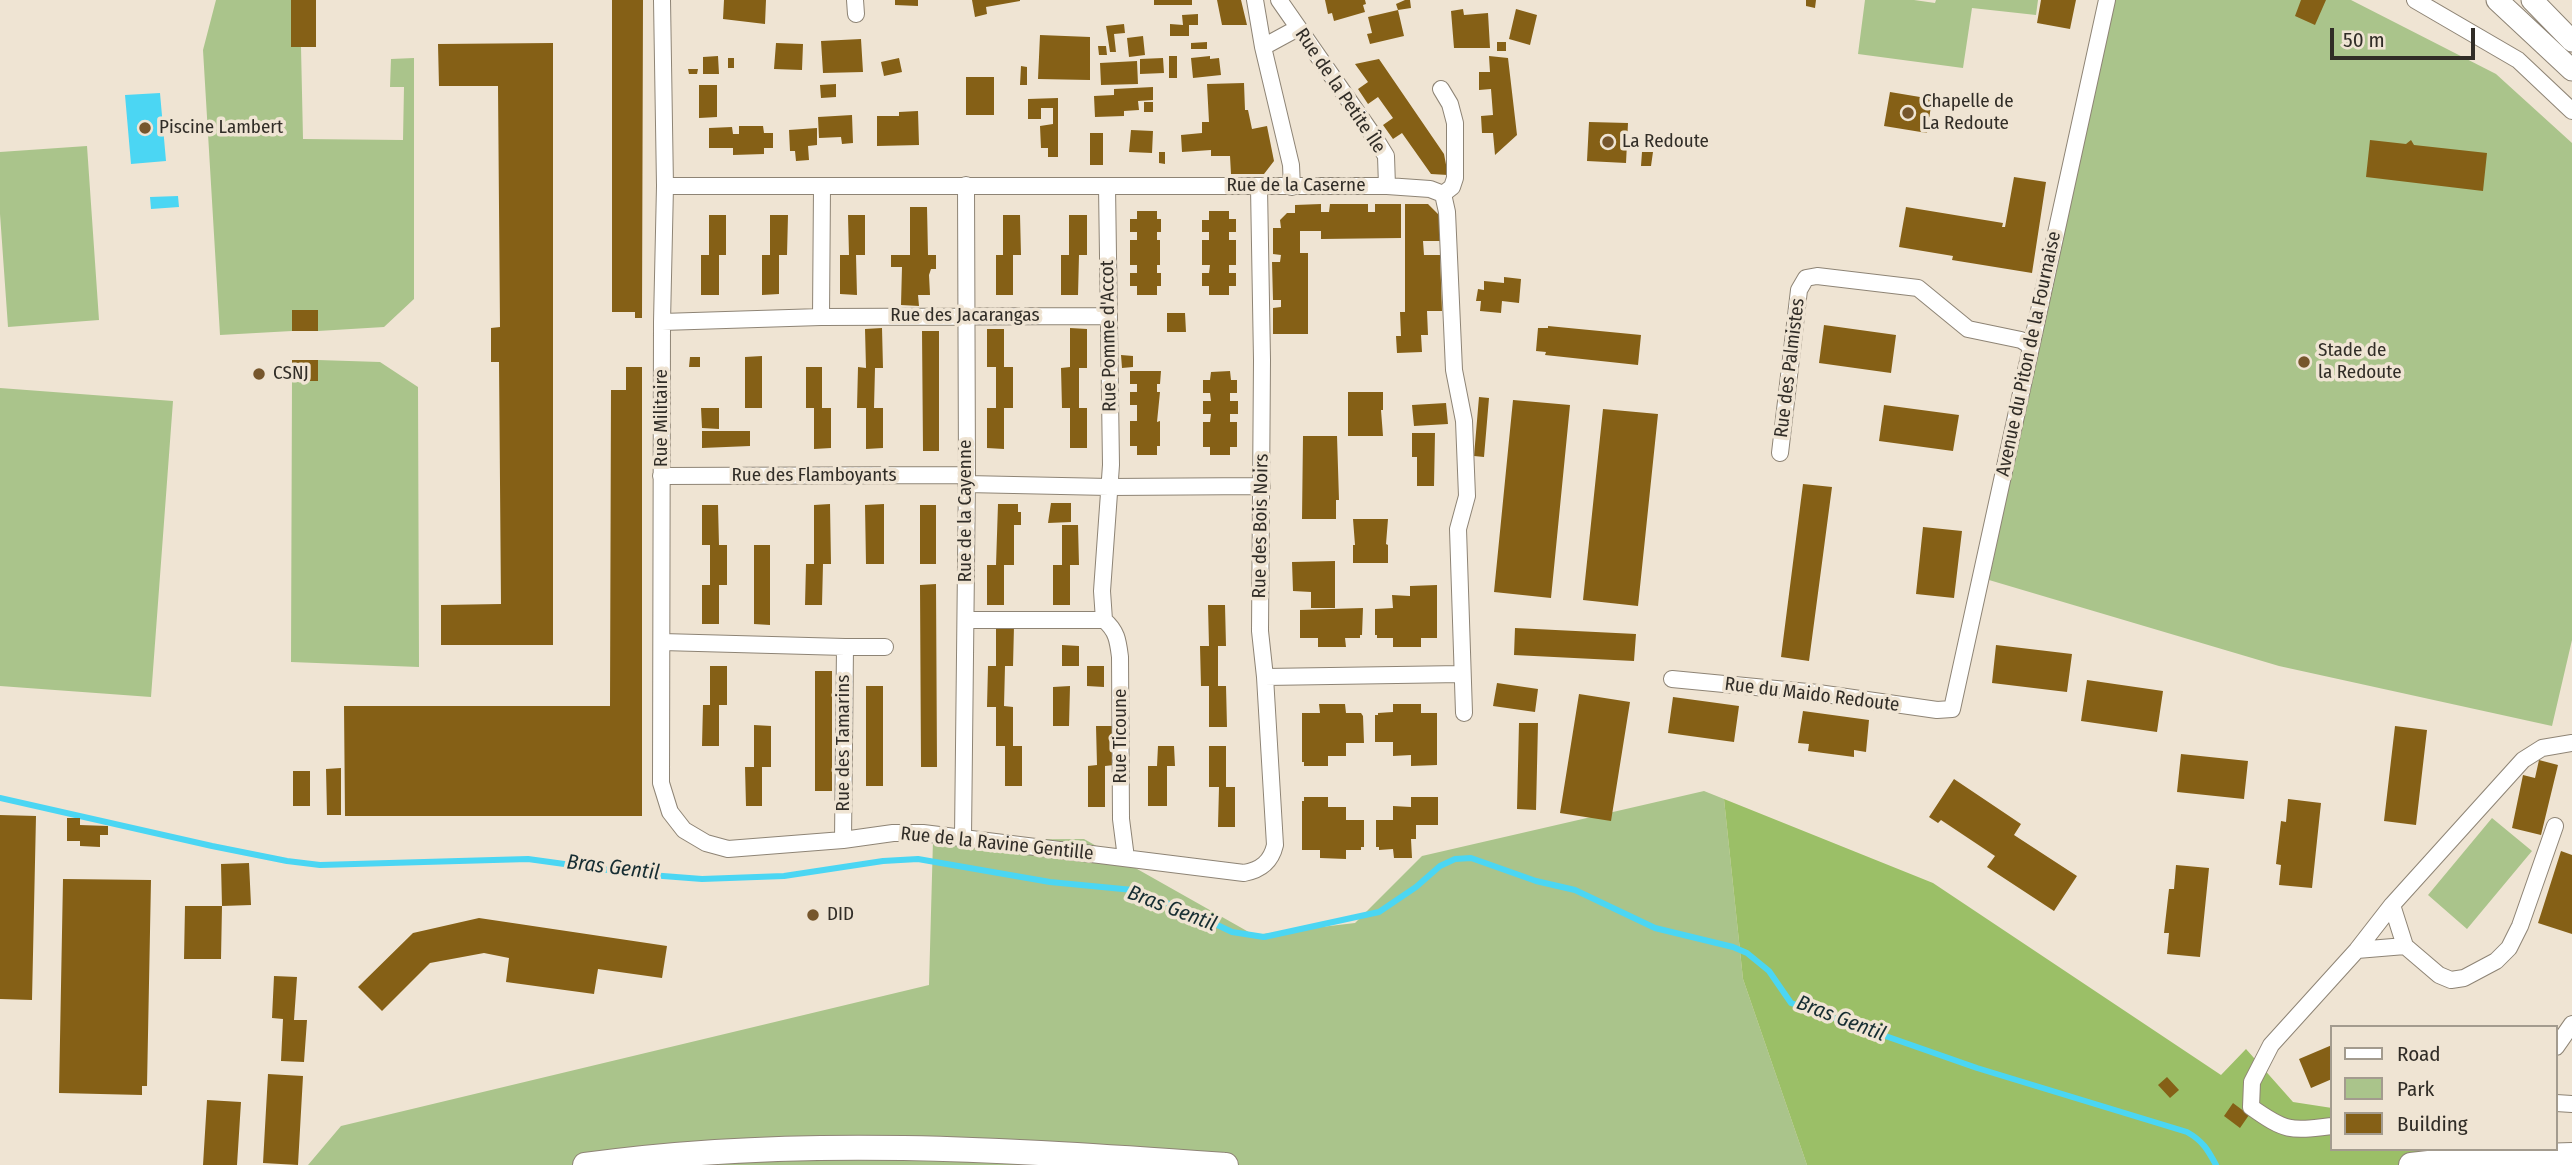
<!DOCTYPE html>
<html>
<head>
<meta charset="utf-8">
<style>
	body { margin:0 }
	#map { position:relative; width:2572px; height:1165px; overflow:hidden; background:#efe4d3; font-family:"Fira Sans Condensed",sans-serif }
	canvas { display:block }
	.legend { position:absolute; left:2330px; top:1025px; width:228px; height:126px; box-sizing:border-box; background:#efe4d3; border:2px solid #a39b8e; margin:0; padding:9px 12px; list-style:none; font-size:21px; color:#312d27 }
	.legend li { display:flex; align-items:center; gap:14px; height:35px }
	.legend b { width:35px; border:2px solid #a39b8e }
	.scale { position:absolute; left:2330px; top:28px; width:145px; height:32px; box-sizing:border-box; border:4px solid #312d27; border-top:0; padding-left:9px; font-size:21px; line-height:24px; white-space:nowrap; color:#312d27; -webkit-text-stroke:5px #efe4d3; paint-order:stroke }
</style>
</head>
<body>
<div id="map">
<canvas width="2572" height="1165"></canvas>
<ul class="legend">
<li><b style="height:9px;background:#fff"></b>Road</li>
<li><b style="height:19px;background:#aac48b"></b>Park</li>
<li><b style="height:19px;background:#856016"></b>Building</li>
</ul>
<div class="scale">50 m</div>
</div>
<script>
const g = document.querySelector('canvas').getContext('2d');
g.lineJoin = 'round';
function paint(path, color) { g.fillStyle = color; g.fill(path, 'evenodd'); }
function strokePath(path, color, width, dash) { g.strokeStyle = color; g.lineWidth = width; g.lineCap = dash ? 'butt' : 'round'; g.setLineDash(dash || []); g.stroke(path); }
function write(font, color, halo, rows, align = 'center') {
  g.font = font + ' "Fira Sans Condensed",sans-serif'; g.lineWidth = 7; g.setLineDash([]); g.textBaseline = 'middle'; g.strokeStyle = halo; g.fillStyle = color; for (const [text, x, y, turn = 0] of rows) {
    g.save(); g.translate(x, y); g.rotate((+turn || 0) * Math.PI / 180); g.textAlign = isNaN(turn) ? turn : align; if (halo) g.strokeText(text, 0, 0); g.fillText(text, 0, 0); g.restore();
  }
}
const green = new Path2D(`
	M216 0H291V47H301L303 139 403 140 404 87H390L391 59 414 58V299L384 327 318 331V310H292V331L220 335 203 50Z
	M1865 0H1914L1935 3 1936 0H2038L2036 15 1972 8 1963 68 1858 54Z
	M2113 0H2351L2496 74 2572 143V640L2552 726 2279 666 1989 580Z
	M87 146 99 320 8 327 0 214V152Z
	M318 360 380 362 418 387 419 667 291 662 292 381H318Z
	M0 388 173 401 151 697 0 686Z
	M1704 791 1724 799 1743 979 1807 1165H308L341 1126 929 985 933 840 1084 839 1254 935 1355 923 1422 856Z
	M2492 818 2532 851 2467 929 2428 895Z`);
const forest = new Path2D(`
	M1724 799 1933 883 2221 1075 2246 1049 2293 1102 2332 1108V1149H2556L2572 1165H1807L1743 979Z`);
const water = new Path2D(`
	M160 93 166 161 131 164 125 95Z
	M178 196 179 207 151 209 150 197Z`);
const stream = new Path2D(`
	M0 798 212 846 287 861 320 865 528 859 637 874 702 879 784 876 883 861 918 859 1050 882 1133 890 1190 912 1232 932 1264 937 1379 912 1416 887 1440 866 1455 859 1471 858 1536 881 1575 890 1655 928 1733 947 1747 953 1769 971 1791 1003 1977 1068 2187 1132C2203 1141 2208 1150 2216 1165`);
const building = new Path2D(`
	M291 0H316V47H291Z
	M612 0H643L642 318H635V312H612Z
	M724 0H766L765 24 723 19Z
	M895 0H918V6L895 5Z
	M972 0H1020V1L986 7 987 14 975 17Z
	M1154 0H1192V5H1154Z
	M1217 0H1241L1247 25H1222Z
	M1325 0H1365L1366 4 1363 5 1365 12 1334 21 1332 13 1328 14Z
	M1405 0H1410L1411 8 1398 10 1396 4Z
	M1806 0H1816L1815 8 1806 6Z
	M2041 0H2076L2070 29 2037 23Z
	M2301 0H2326L2315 25 2295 16Z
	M1463 9 1464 15 1488 13 1490 48H1454L1451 11Z
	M1516 9 1537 15 1530 45 1509 39Z
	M1398 10 1404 36 1370 44 1367 34 1372 33 1368 17Z
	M1198 14V25H1189V36H1170V24L1183 25 1182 15Z
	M1124 24 1125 33 1114 34 1116 52H1110L1106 26Z
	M1040 35 1090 37V80L1038 79Z
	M1143 36 1145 55 1129 57 1127 38Z
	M861 39 863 72 823 73 821 41Z
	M1207 42V49H1191V43Z
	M1497 42H1506V51H1497Z
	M553 43V645H441V605L501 604 499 362H491V328L500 327 498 86H439L438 44Z
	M776 43 803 44 802 70 774 69Z
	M1098 46H1106L1107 55H1099Z
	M718 56 719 74H703V57Z
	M1169 56H1177V78H1169Z
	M1210 56V59L1219 58 1221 75 1193 78 1191 58Z
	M1489 56 1508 58 1517 135 1495 155 1493 133H1482L1481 116 1493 115 1491 89 1479 90V72H1490Z
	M728 58H734V68H728Z
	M899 58 902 72 884 76 881 62Z
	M1163 58 1164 73 1140 74V59Z
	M1379 59 1444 154 1448 175 1431 174 1402 133 1393 139 1383 125 1393 118 1378 97 1368 104 1358 89 1368 82 1355 64Z
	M1137 61 1138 84 1101 85 1100 63Z
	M1021 66 1027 67V85H1020Z
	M688 69H698L697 74H689Z
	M966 77H994V115H966Z
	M1244 83 1245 110H1248L1252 129 1267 126 1274 161 1264 174H1231L1230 156H1211V150L1182 152 1181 135 1202 133V122H1209L1207 84Z
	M836 84V97L821 98 820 85Z
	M699 85H717V117L699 118Z
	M1153 87V100L1138 101 1139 110 1124 111V116L1095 117 1094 96 1114 95V89Z
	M1890 92 1932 99 1927 133 1884 126Z
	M1058 98V157H1048V148H1041L1040 126 1053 124V108H1041V119H1028V99Z
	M1144 102H1153V112H1144Z
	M918 111 919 145 877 146V116H899V112Z
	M852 115 853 143 842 144 841 137 819 138 818 117Z
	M1589 122 1628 123 1626 163 1587 161Z
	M739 126H763L764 133H773V148H764V154L733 155V148H709V128L732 127 733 134H739Z
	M817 128V145L808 146 809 160 796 161 795 151H790L789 130Z
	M1131 130 1153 131 1152 153 1129 152Z
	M1090 133H1103V165H1090Z
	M2370 140 2406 144 2411 140 2414 145 2487 153 2483 191 2366 177Z
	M1159 152H1165V164L1159 163Z
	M1642 152H1653L1651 166H1641Z
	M2014 177 2046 182 2032 273 1952 260 1953 256 1899 247 1906 207 2003 223 2002 227H2005Z
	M1321 204V212H1329L1330 204H1368V212H1375V204H1401V238L1321 239V231H1300V253H1308V334H1273V308L1281 307V300H1273L1272 262H1280L1281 255 1273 254V228H1281L1280 220 1287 213H1295V205Z
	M1405 204H1428L1439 215 1440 241H1423L1424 255H1440L1442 311H1427L1428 335H1421L1422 352 1397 353 1396 336H1401L1400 312H1405Z
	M910 207H927L928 255H936V269H931L929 275 930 295H918L919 306 901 305 902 267H891V255H910Z
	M1137 211H1157V219H1161V232H1157V240H1160V265H1157V273H1161V286H1157V295H1137V286H1130V273H1137V265H1130V240H1137V232H1130V219H1137Z
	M1209 211H1229V219H1236V232H1229V240H1236V265H1229V273H1236V286H1229V295H1209V286H1202V273H1209L1210 265H1202V240H1209V232H1202V220H1209Z
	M709 215H726V255H719V295H701V255H709Z
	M770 215H788L787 255H779V294L762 295V255H770Z
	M848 215H865V255H856L857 295 840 294V255H849Z
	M1003 215H1020L1021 255H1013V295H996V255H1003Z
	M1069 215H1087V255H1079L1078 295H1061V255H1069Z
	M1504 277 1521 279 1519 303 1502 301 1501 313 1480 311 1481 301H1476L1478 289 1484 290V281L1504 283Z
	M292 310H318V331H292Z
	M1167 313H1185L1186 332H1167Z
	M1824 325 1896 335 1891 373 1819 363Z
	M1548 326 1641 335 1638 365 1545 355 1546 352 1536 351 1538 328H1548Z
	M882 328 883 368H875L874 408H883V448L866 449V408H857L858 367 866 368 865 329Z
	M1070 328 1087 329V368H1079V408H1087V448H1070V408H1062L1061 368 1070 367Z
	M987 329H1004V367H1013V408H1004V449L987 448V408H996V367H987Z
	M922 331H939V451H923Z
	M1121 355 1133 356V367L1122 368Z
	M762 356V408H745V357Z
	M690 357H700V367H689Z
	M292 360H318V381H292Z
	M626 367H642V816H345L344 706H610L611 390H626Z
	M806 367H822V408H831V448L814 449V408H806Z
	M1130 371H1161L1160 384H1157V392H1160L1157 422 1160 421V446H1157V455H1137V446H1130V421H1137V405H1130V392H1137V384H1130Z
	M1230 371 1231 380H1237V393H1230V401H1238V414H1230V422H1237V447H1230V455H1210V447H1203V422H1210L1211 414H1203V401H1211L1210 393H1203V380H1210L1211 372Z
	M1348 392H1383V410H1381L1383 436H1348Z
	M1479 397 1489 398 1484 457 1474 456Z
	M1513 400 1570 405 1551 598 1494 592Z
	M1446 403 1448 424 1414 426 1412 405Z
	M1884 405 1959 415 1953 451 1879 441Z
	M701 408H719V429L702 428Z
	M1603 409 1658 414 1638 606 1583 600Z
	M702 431H750V446L702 448Z
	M1412 433H1435L1434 486H1417V457H1412Z
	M1303 436H1337L1339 500H1336V519H1302Z
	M1803 484 1832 487 1809 661 1781 657Z
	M1051 503H1071V522L1048 523Z
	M830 504 831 564H823L822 605H805L806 564H814V505Z
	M884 504V564H866L865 505Z
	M998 504H1018V512H1021V525H1014V565H1004V605H987V565H996Z
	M702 505H718L719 545H727V585H719V624H702V585H710V545H702Z
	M920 505H936V564H920Z
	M1353 519H1388L1386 544 1388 545V563H1353V545H1355Z
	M1062 525H1078L1079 565H1070V605H1053V565H1062Z
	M1923 527 1962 531 1954 598 1916 594Z
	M754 545H770V625L754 624Z
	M1335 561V608H1311V592L1293 591 1292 562Z
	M936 584 937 767H921L920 585Z
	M1437 585V638H1421V647H1393V638H1377V635H1375V609L1393 608 1392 595 1410 596V586Z
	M1208 605H1225L1226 646H1218V686H1226L1227 727H1209V686H1201L1200 646H1209Z
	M1363 608 1362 635H1360V638H1345L1346 647H1318V638H1300V610Z
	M996 626H1014L1013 666H1005L1004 706 1013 707V746H1022V786H1005V746H996V707H987L988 666H996Z
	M1515 628 1636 634 1634 661 1514 655Z
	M1062 645 1079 646V666H1062Z
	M1996 645 2072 654 2067 692 1992 683Z
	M710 666H727V705H719V746H702L703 705H710Z
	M1087 666H1104V687L1087 686Z
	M815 671H832V791H815Z
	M2087 680 2163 691 2157 732 2081 721Z
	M1497 683 1538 689 1535 712 1493 706Z
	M866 686H883V786H866Z
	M1070 686 1069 726H1053V687Z
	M1579 694 1630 702 1611 821 1560 813Z
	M1673 697 1739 706 1734 742 1668 733Z
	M1319 704H1345L1346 713H1361L1363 716 1364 743H1346V756H1328V766H1304V762H1302V713H1320Z
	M1393 704H1421V713H1437V765L1411 766V755L1393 756V742H1375V715H1378V713L1393 712Z
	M1803 711 1869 720 1866 752 1854 750V757L1808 751 1809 744 1798 743Z
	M1519 723H1538L1536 810 1517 809Z
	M754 725 771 726V767H762V806H746L745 767H754Z
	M1096 726H1113L1114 765 1105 766V807H1088V766L1097 765Z
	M2395 726 2427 730 2416 825 2384 821Z
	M1158 746H1174L1175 766H1167V806H1148V766H1157Z
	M1209 746H1226V787H1235V827H1218L1219 787H1209Z
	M2181 754 2248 761 2244 799 2177 792Z
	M2539 760 2558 765 2541 835 2512 828 2523 775 2535 778Z
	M341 768V815H327L326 769Z
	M293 771H310V806H293Z
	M1954 779 2021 824 2014 835 2077 876 2054 911 1987 867 1995 856 1941 820 1938 823 1929 817Z
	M1304 797H1328V807H1346V820H1364V847H1361V850H1346V859L1320 858V850H1302V801H1304Z
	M1411 797H1438V825H1416V839H1411L1412 858H1394L1393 849 1379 850V847H1376V820H1393V806L1411 807Z
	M2288 799 2321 803 2312 888 2279 885 2281 865 2276 864 2281 821 2286 822Z
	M0 815 36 816 32 1000 0 999Z
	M67 818H80V825L108 826V835H100V847L80 846V841H67Z
	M2561 851 2572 855V934L2538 923Z
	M249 863 251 905 222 906 221 864Z
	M2176 865 2209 868 2200 957 2167 954 2169 933H2164L2169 889H2174Z
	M63 879 151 880 147 1086H142V1095L59 1093Z
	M185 906H222L221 959H184Z
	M479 918 667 946 662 978 598 969 594 994 506 982 509 958 484 953 430 963 382 1011 358 987 413 933Z
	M274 976 297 977 294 1020H307L304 1062 281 1061 283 1019 272 1018Z
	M2332 1045V1079L2311 1088 2299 1059Z
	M268 1074 303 1076 298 1165 263 1163Z
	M2167 1077 2179 1090 2170 1098 2158 1085Z
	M207 1100 241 1102 237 1165H203Z
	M2233 1103 2249 1115 2240 1128 2224 1116Z`);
const street = new Path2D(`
	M662 0 665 186 662 322 661 783 670 812 684 830 706 843 728 849 843 840 893 833H923L1244 873C1261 870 1271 862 1275 845L1265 677 1260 631 1262 360 1259 187
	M855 0 856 14
	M1255 0 1263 47 1291 165 1292 187
	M1279 0 1375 138 1386 156 1387 186
	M2415 0 2518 60 2572 111
	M1263 47 1298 28
	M1441 89 1450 104 1455 123V178L1452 187 1443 194
	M665 186H1387L1430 189 1443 194 1447 212 1454 370 1464 421 1467 496 1458 529 1464 713
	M821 317 822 187
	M662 322 821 317 1109 316
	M1780 453 1799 290 1806 278 1817 276 1918 288 1968 329 2021 340 2031 346
	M661 476 967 475
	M966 484 1109 487 1262 486
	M966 620H1104C1117 631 1118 641 1120 657L1121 819 1126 858
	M1104 620 1102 591 1111 465 1107 186
	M662 642 845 647 843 840
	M845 647H885
	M1265 677 1462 674
	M1672 679 1818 693 1937 710 1952 709 2107 0
	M963 837 967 475 966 185
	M2392 905 2405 946 2439 975 2451 980 2464 978 2496 961 2509 948 2520 926 2555 826
	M2357 950 2405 946
	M2556 1047 2572 1024
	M2556 1103 2572 1104
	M2332 1126C2290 1131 2286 1132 2251 1107L2252 1082 2271 1045 2357 950 2392 905 2523 760 2542 748 2572 743`);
const secondary = new Path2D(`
	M2497 0 2572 70
	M2532 0 2572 41`);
const primary = new Path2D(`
	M585 1165C800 1135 1011 1150 1226 1165
	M2411 1165 2473 1158 2572 1155`);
const markers = [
	[1908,113,7,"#76562c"],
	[145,128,7,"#76562c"],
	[1608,142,7,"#76562c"],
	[2304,362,7,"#76562c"],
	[259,374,7,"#76562c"],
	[813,915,7,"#76562c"]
];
const streetNames = [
	["Rue de la Petite Île",1340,91,56],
	["Rue de la Caserne",1296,186],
	["Rue des Jacarangas",965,316],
	["Rue Pomme d'Accot",1109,336,-91],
	["Avenue du Piton de la Fournaise",2029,354,-78],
	["Rue des Palmistes",1790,368,-83],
	["Rue Militaire",662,418,-90],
	["Rue des Flamboyants",814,476],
	["Rue de la Cayenne",966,511,-90],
	["Rue des Bois Noirs",1261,526,-89],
	["Rue du Maido Redoute",1812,695,7],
	["Rue Ticoune",1121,736,-90],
	["Rue des Tamarins",844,743,-90],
	["Rue de la Ravine Gentille",997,844,6]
];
const poiNames = [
	["Chapelle de",1922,102],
	["La Redoute",1922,124],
	["Piscine Lambert",159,128],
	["La Redoute",1622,142],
	["Stade de",2318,351],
	["la Redoute",2318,373],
	["CSNJ",273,374],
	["DID",827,915]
];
const waterNames = [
	["Bras Gentil",613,868,7],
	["Bras Gentil",1172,909,21],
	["Bras Gentil",1841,1019,21]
];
paint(green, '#aac48b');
paint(forest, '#9bbf67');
paint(water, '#4bd6f3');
strokePath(stream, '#4bd6f3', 6);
paint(building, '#856016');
strokePath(street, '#8e8475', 18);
strokePath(secondary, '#8e8475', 23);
strokePath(primary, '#8e8475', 26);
strokePath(street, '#fff', 16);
strokePath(secondary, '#fff', 21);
strokePath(primary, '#fff', 24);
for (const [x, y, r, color] of markers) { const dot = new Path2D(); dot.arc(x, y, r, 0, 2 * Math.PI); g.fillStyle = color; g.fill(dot); strokePath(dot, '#efe4d3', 2.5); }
write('19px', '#312d27', '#efe4d3', streetNames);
write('19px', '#312d27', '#efe4d3', poiNames, 'left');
write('italic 21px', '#162d32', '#efe4d3', waterNames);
</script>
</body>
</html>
